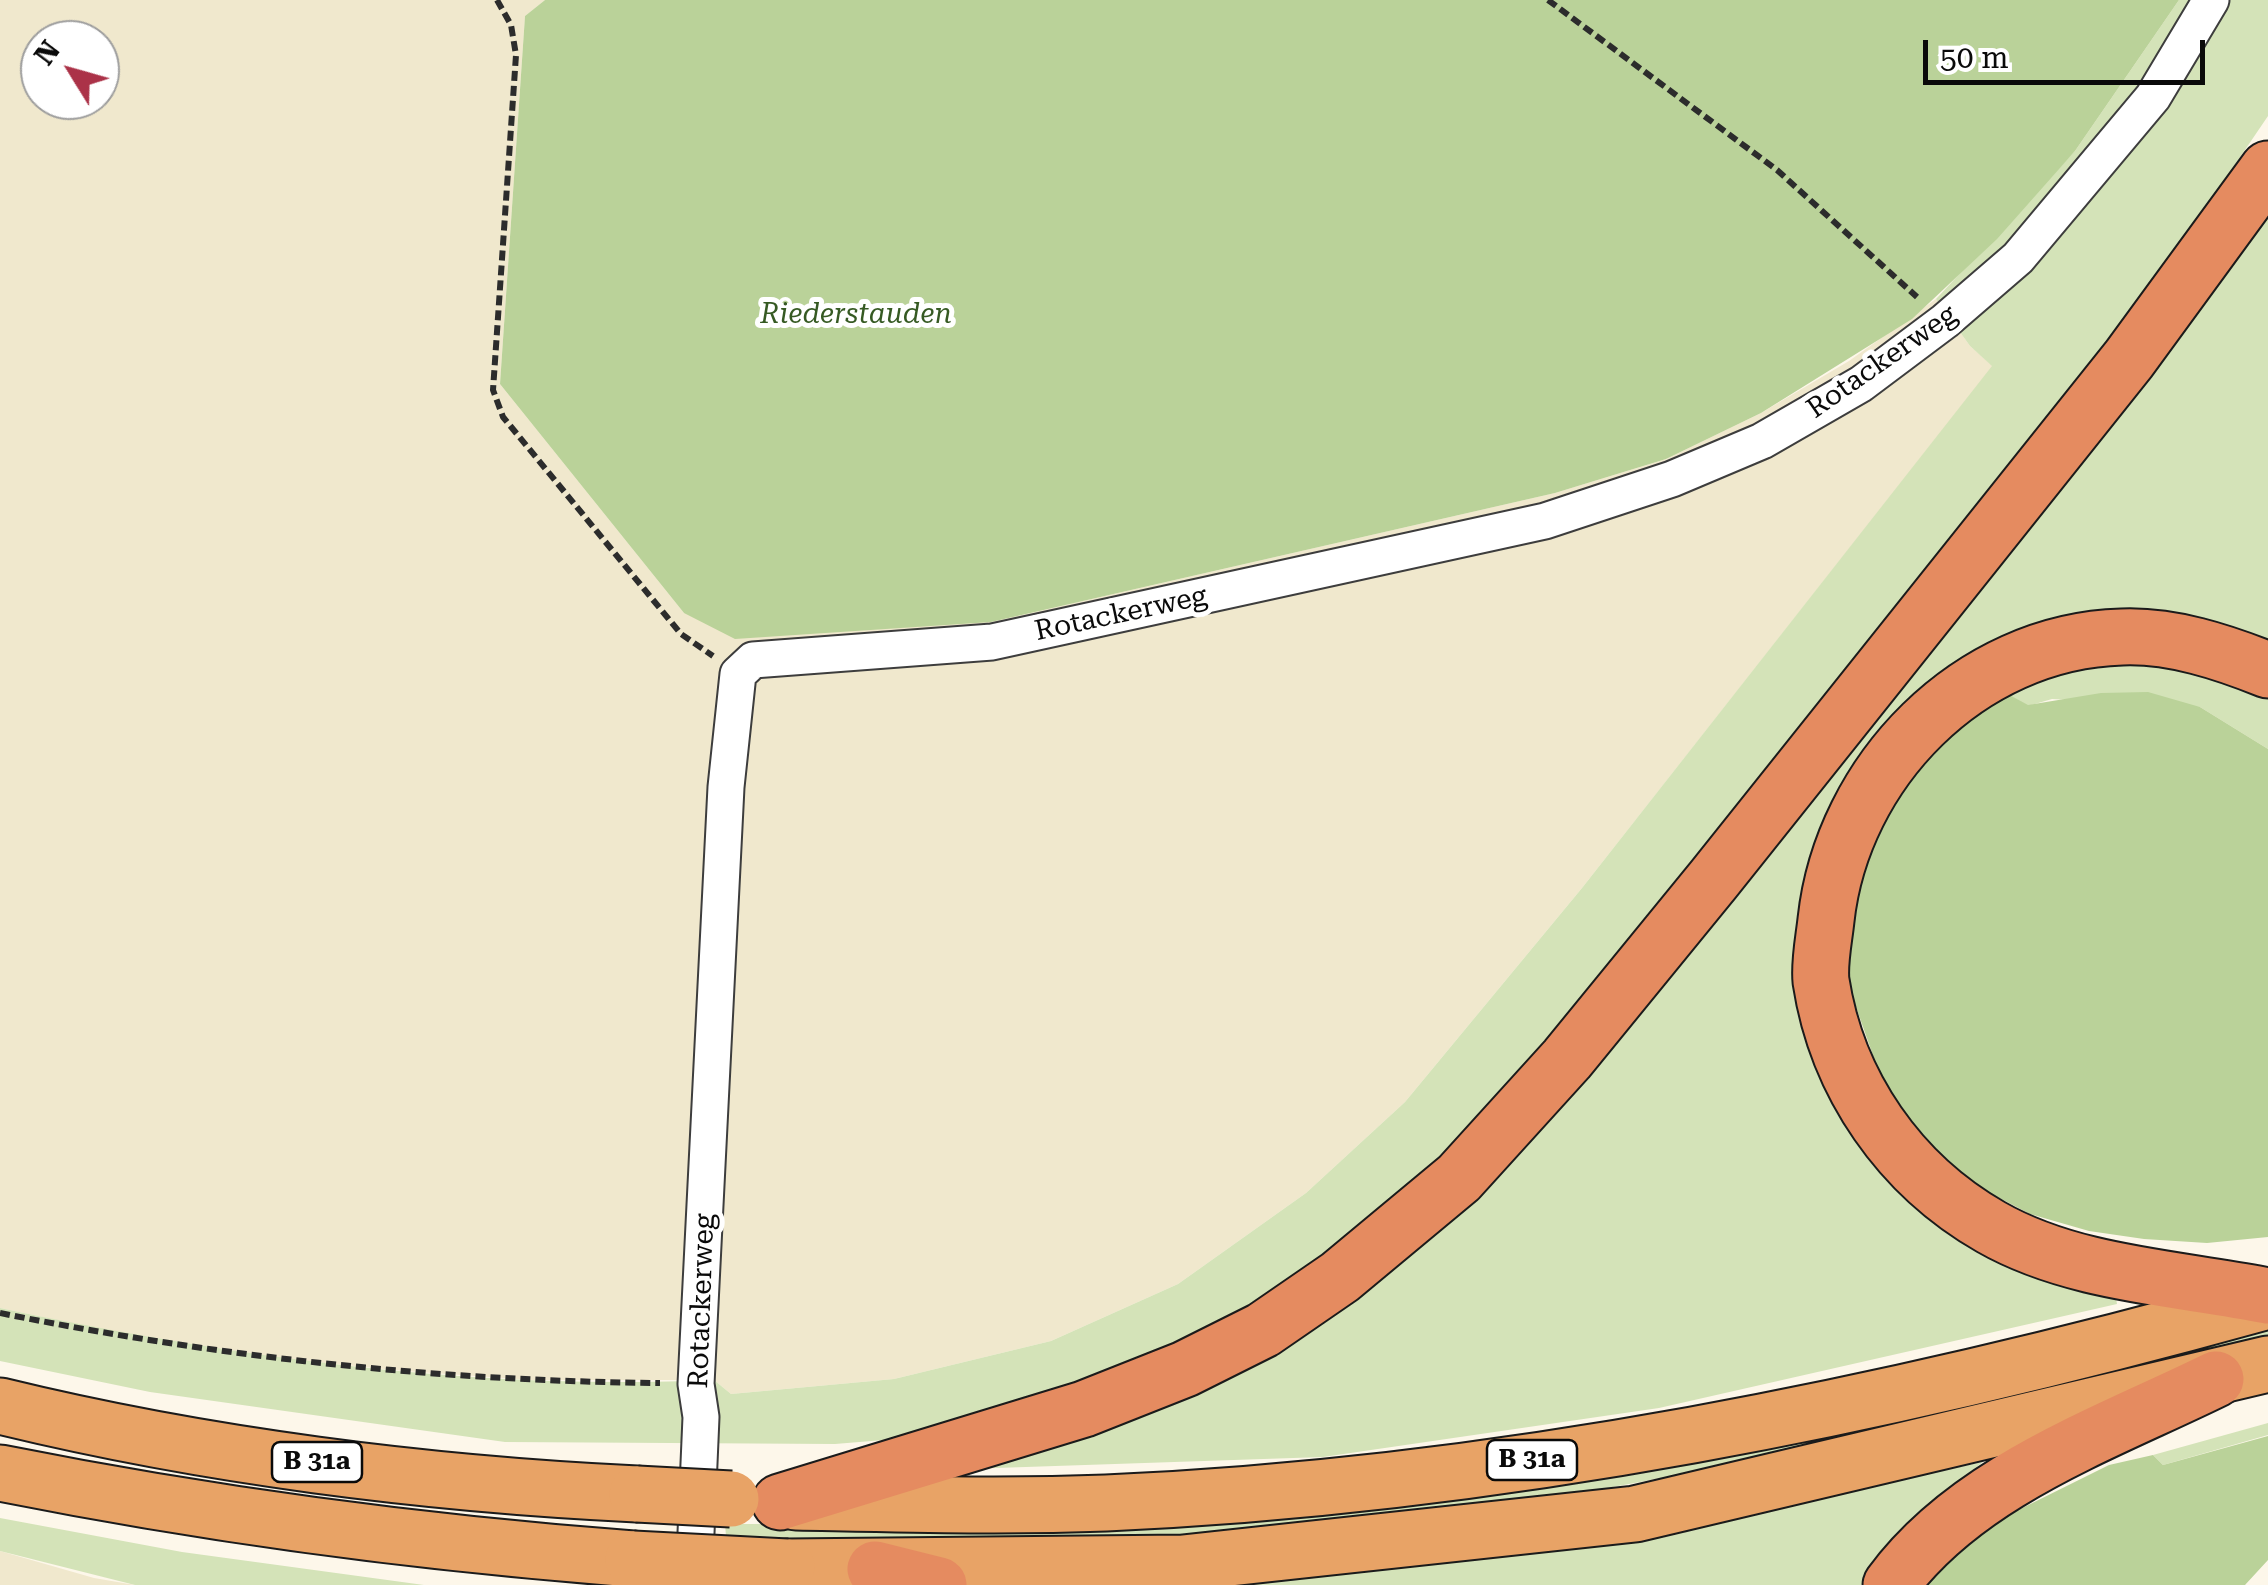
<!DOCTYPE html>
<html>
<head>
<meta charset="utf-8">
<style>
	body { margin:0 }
	#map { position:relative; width:2268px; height:1585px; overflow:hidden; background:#fdf7ea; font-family:"Roboto Serif",serif }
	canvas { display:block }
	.north { position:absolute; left:20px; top:20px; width:100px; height:100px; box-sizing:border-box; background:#fff; border:2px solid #9d9d9d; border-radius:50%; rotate:307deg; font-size:28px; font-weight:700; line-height:40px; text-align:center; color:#0a0a0a }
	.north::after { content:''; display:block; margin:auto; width:35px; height:45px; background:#ab3248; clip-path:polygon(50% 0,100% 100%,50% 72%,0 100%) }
	.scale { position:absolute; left:1923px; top:40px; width:282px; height:45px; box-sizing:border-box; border:5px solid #0a0a0a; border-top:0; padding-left:12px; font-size:30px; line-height:35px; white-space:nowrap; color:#0a0a0a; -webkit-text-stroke:8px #fff; paint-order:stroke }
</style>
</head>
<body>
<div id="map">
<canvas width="2268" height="1585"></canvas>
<div class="north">N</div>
<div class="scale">50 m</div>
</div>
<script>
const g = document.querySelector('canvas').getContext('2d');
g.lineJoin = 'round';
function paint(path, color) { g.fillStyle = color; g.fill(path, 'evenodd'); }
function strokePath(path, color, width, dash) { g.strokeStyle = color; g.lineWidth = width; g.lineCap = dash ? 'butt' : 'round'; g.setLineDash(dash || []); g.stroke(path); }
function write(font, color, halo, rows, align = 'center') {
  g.font = font + ' "Roboto Serif",serif'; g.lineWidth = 10; g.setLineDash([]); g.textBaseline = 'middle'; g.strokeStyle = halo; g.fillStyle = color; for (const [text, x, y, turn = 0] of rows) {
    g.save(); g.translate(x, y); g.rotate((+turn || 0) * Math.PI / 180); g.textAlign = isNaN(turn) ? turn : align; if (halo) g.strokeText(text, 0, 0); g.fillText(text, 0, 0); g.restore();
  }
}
const farmland = new Path2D(`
	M0 0H545L525 16 500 384 684 613 991 622 1555 493 1666 459 1761 413 1849 361 1936 299 1970 346 1993 366 1582 888 1405 1102 1306 1193 1178 1284 1051 1341 894 1379 731 1394 714 1380H531L405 1371 284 1359 95 1328 0 1308ZM40 40H100V100H40Z
	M0 1551 94 1578 135 1585H0Z`);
const green = new Path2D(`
	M2179 0H2268V116L2139 306 1463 1155 1235 1329 920 1437 835 1444 505 1442 150 1392 0 1361V1308C234 1357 475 1391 714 1380L731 1394 894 1379 1051 1341 1178 1284 1306 1193 1405 1102 1582 888 1992 366 1970 346 1936 299 2075 151Z
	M2268 191V646L2129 618 1846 784 1829 811 1800 907 1797 957 1840 1102 2114 1287 2117 1304 1659 1408 1323 1457 966 1469C1056 1447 1144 1421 1224 1376L1469 1198 1537 1133 1617 1037Z
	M2142 664C2188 668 2229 673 2268 698V749L2200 707 2052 699 2028 706 2004 692 2050 673Z
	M2268 1324V1339C2047 1392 1826 1449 1602 1489 1314 1541 1017 1549 726 1536L725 1524H1032Z
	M2268 1423V1435L2163 1465 2153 1455Z
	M1983 1462 1923 1508 1861 1585H1147L1334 1575 1642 1533Z
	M0 1518 182 1552 424 1585H135L0 1551Z`);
const forest = new Path2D(`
	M545 0H2179L2075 151 1997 239 1912 319 1761 413 1666 459 1555 493 991 622 735 639 684 613 500 384 525 16Z
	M2004 692 2028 705 2101 693 2148 692 2200 707 2268 749V1237L2207 1243 2144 1239 2089 1231 2030 1214 1963 1179 1916 1132 1884 1087 1848 984 1847 946 1865 848 1924 747Z
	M2268 1436V1560L2245 1585H1920L1976 1531 2109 1465 2153 1455 2163 1465Z`);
const path = new Path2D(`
	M497 0 511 25 516 55 493 390 503 417 681 634 713 656
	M1548 0 1777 170 1917 297
	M0 1313C218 1357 437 1381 660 1383`);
const minor = new Path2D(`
	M694 1579 701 1417 696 1384 726 787 738 674 753 660 992 642 1545 521 1672 479 1762 441 1861 384 1945 321 2018 258 2153 97 2211 0`);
const trunk = new Path2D(`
	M0 1406C204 1456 427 1484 637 1494
	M0 1473C210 1515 420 1543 633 1559
	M796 1502C899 1504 1003 1507 1106 1503 1498 1486 1891 1406 2268 1301
	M787 1567 1183 1563 1635 1514 2268 1364`);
const motorway = new Path2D(`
	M2268 670C2223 652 2172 635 2122 637 1969 641 1842 772 1826 920 1824 939 1819 962 1821 981 1837 1085 1900 1175 1991 1227 2073 1274 2177 1278 2268 1296
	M780 1502 1084 1409 1185 1369 1263 1330 1340 1277 1459 1178 1567 1059 1714 879 2129 359 2268 169
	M875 1569 939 1585
	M1891 1585C1967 1481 2104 1434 2216 1379`);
const trunkBridge = new Path2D(`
	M637 1494 731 1499
	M633 1559 787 1567`);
const shields = [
	[1532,1460,90],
	[317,1462,90]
];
const shieldNames = [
	["B 31a",1532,1460],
	["B 31a",317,1462]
];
const parkNames = [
	["Riederstauden",856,315]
];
const streetNames = [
	["Rotackerweg",1882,362,-35],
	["Rotackerweg",1121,614,-12],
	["Rotackerweg",702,1301,-88]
];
paint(farmland, '#f0e8cd');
paint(green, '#d4e3b8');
paint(forest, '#bad299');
strokePath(minor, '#3d3d3d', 39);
strokePath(trunk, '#1b1b1b', 59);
strokePath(motorway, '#1b1b1b', 59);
strokePath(path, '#2c2c2c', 6, [10, 5]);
strokePath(minor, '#fff', 35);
strokePath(trunk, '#e8a366', 55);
strokePath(motorway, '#e58b60', 55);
strokePath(trunkBridge, '#1b1b1b', 59, []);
strokePath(trunkBridge, '#e8a366', 55);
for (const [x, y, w] of shields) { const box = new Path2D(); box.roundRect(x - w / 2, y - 20, w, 40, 8); g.fillStyle = '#fff'; g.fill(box); strokePath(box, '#0a0a0a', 2.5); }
write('bold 25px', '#0a0a0a', null, shieldNames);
write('italic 28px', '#365a23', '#fff', parkNames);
write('28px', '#0a0a0a', '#fff', streetNames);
</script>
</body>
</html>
